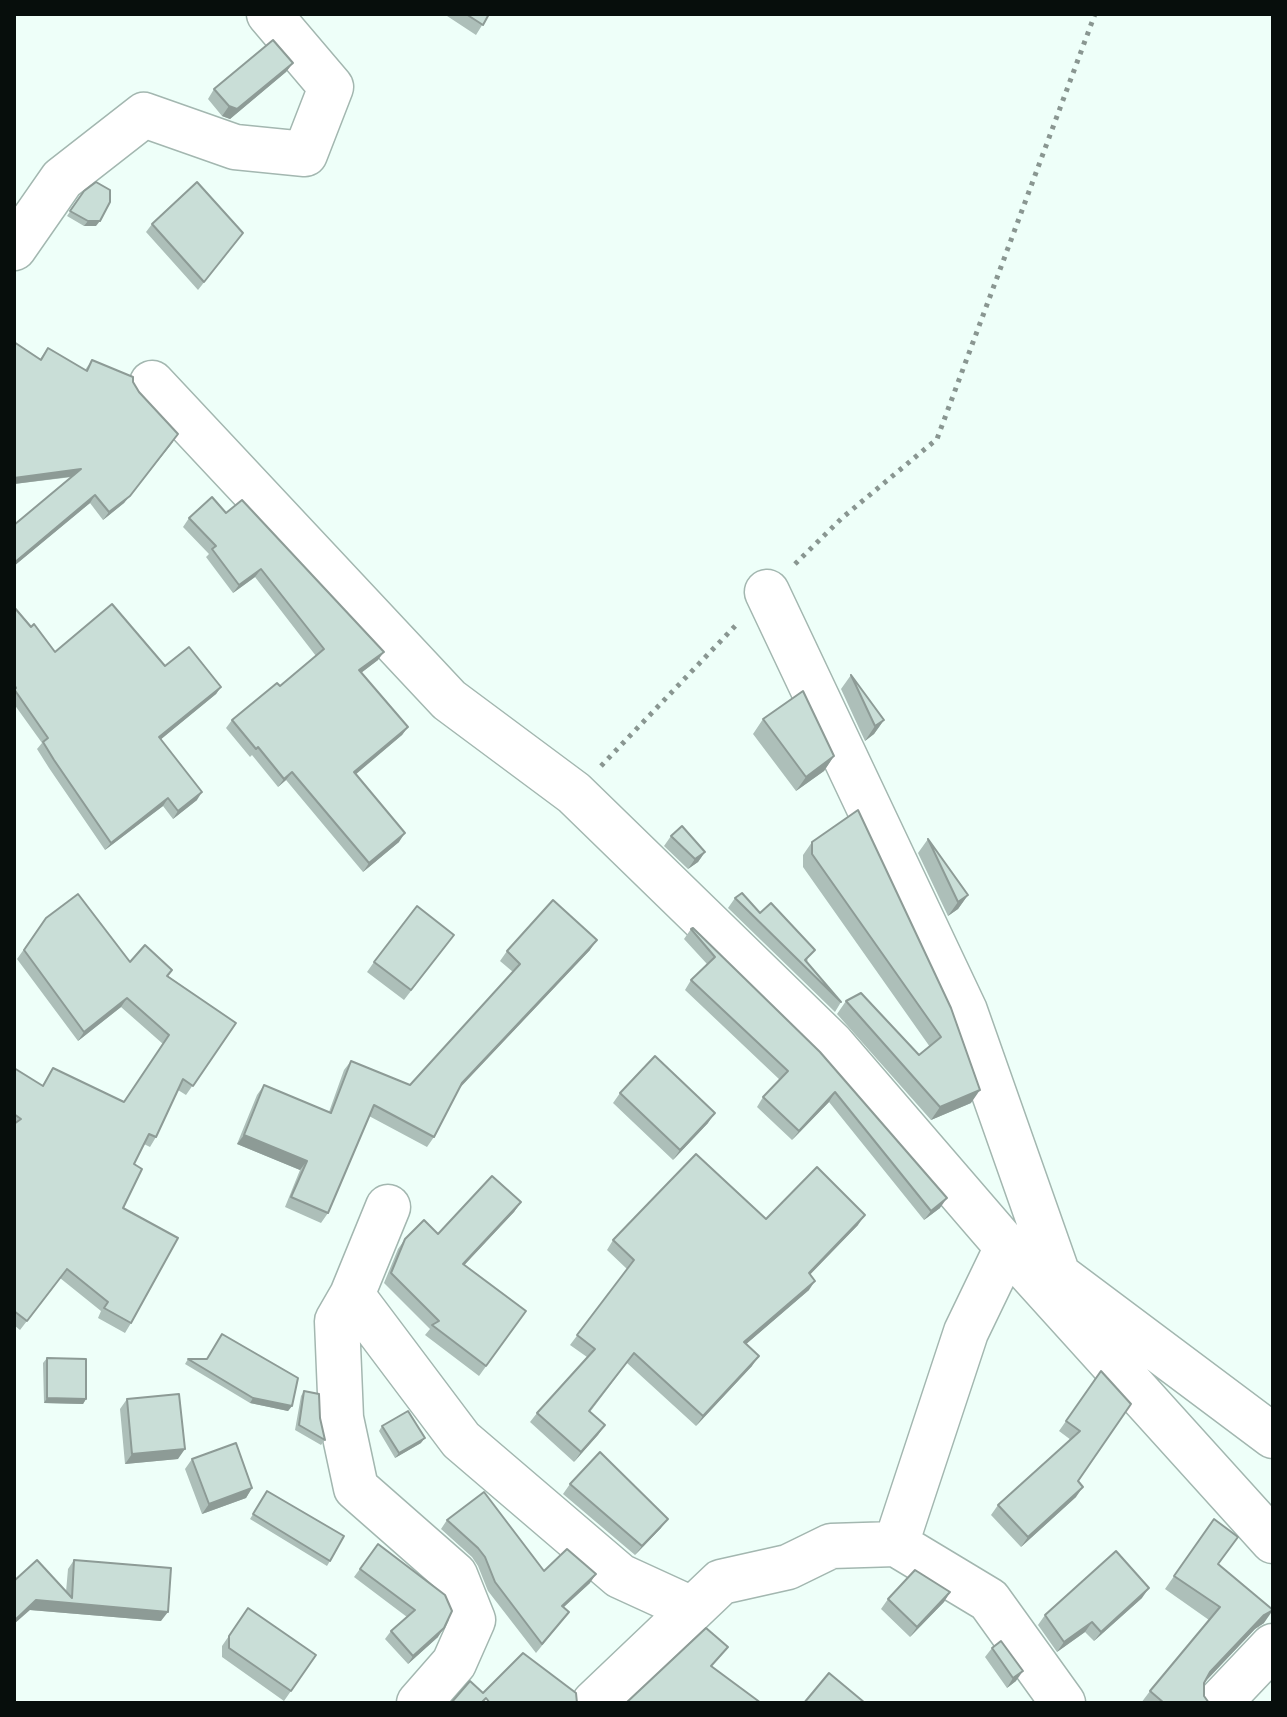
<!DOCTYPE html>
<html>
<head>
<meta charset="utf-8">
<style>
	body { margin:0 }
	#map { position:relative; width:1287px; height:1717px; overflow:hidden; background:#eefff9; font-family:Rubik,sans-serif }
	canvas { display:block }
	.frame { position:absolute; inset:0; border:16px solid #070e0c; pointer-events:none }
</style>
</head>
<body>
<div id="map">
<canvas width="1287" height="1717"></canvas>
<div class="frame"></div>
</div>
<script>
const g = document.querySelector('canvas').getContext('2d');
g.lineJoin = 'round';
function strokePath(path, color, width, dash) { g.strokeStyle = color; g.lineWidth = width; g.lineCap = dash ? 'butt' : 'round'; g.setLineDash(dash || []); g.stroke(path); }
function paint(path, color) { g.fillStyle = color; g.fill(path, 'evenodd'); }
const path = new Path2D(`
	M795 564 842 518 937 439 1095 14
	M601 766 738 623`);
const minor = new Path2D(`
	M14 248 62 179 144 115 235 147 305 154 331 87 269 14
	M152 383 449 700 574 793 832 1044 1007 1247 1273 1541
	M767 592 965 1011 1058 1275 1273 1436
	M388 1207 352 1295 337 1321 341 1418 356 1488 455 1575 473 1620 454 1663 419 1703
	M352 1295 461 1440 620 1576 692 1609
	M896 1544 966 1332 1007 1247
	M594 1703 721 1582 788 1567 831 1546 896 1544 989 1600 1063 1703
	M1219 1703 1273 1646`);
const wall = new Path2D(`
	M444 14H489L476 35Z
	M293 63 286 72 230 119 222 116 208 99 214 89Z
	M84 191 96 226H84L67 216Z
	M152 224 243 233 198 290 146 232Z
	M14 342 40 359 48 348 85 370 92 360 133 382 139 392 173 442 124 503 103 520 90 503 14 566V525L72 477 14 484Z
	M226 513 378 660 361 673 408 727 402 735 355 774 399 842 363 872 286 780 278 787 252 755 250 757 226 728 232 720 280 686 316 656 255 577 233 593 206 557 209 554 183 527 189 518Z
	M14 607 55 652 165 666 221 687 216 694 161 739 197 800 173 819 163 806 105 850 49 768 37 749 42 743 14 704Z
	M851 675 884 720 874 734 865 741 841 689Z
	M763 719 834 756 824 771 796 791 753 734Z
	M858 810 971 1103 931 1120 837 1014 846 1001 919 1055 930 1047 803 867V855L812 842Z
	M671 836 705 852 698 862 688 869 664 846Z
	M928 839 968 895 958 909 948 916 918 853Z
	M735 898 760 913 808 960 806 962 841 1002 835 1012 728 908Z
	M46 918 130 962 172 970 168 976 236 1023 186 1095 178 1090 156 1137 150 1147 144 1144 134 1164 123 1208 131 1323 125 1333 98 1318 101 1311 60 1278 20 1330 14 1325V1068L42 1086 53 1068 124 1102 163 1044 121 1007 78 1041 17 959Z
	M691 929 940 1208 924 1220 829 1102 792 1140 757 1107 763 1097 780 1080 685 990 691 980 707 964 684 939Z
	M447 944 404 1000 367 972 374 962Z
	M590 950 459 1088 434 1137 427 1147 369 1116 328 1213 321 1223 285 1207 300 1170 237 1144 257 1095 264 1085 329 1112 344 1070 351 1061 410 1085 513 972 500 961 507 951Z
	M620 1093 708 1123 673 1160 613 1103Z
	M521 1202 514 1212 464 1265 526 1311 479 1376 425 1335 430 1329 384 1283 398 1249 405 1239 438 1234Z
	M766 1219 858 1225 810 1274 809 1290 746 1344 752 1366 696 1426 627 1363 590 1412 605 1425 574 1462 530 1422 537 1413 587 1357 570 1345 627 1269 607 1250 613 1240Z
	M47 1358 86 1399 83 1404 44 1403 43 1363Z
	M188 1359 292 1406 288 1411 250 1403 185 1364Z
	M1101 1371 1078 1481 1076 1497 1021 1547 991 1515 998 1505 1071 1440 1059 1431Z
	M304 1391 320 1418 325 1440 321 1445 295 1430 301 1396Z
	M127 1399 178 1459 125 1464 120 1409Z
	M382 1426 421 1443 395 1458 379 1431Z
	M192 1459 252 1488 246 1498 202 1514 185 1469Z
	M570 1484 661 1528 635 1555 563 1494Z
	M267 1491 330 1561 327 1566 250 1519Z
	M1214 1519 1218 1564 1264 1623 1255 1629 1206 1681 1204 1683V1696L1209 1703H1141L1150 1691 1209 1620 1165 1589Z
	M447 1520 544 1571 590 1583 564 1607 562 1621 536 1653 488 1591 478 1566 472 1557 441 1529Z
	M378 1544 438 1637 408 1664 385 1639 391 1631 407 1617 354 1577Z
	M74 1560 161 1621 30 1610 66 1592 68 1569Z
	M950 1592 944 1602 910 1637 881 1609 888 1599Z
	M1142 1598 1094 1641 1085 1632 1057 1652 1038 1625 1045 1615Z
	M248 1608 316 1655 284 1701 222 1657V1646Z
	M992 1648 1016 1681 1007 1688 985 1657Z`);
const shadedWall = new Path2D(`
	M293 63 286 72 230 119 222 116 229 106Z
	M88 221H100L96 226H84Z
	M173 442 124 503 103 520 109 512Z
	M81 469 76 476 14 484V478Z
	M95 495 90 503 14 566V563Z
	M261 569 255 577 233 593 239 585Z
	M384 652 378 660 353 679 359 670Z
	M221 687 216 694 154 745 159 737Z
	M884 720 874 734 865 741 875 726Z
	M408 727 402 735 348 781 354 772Z
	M834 756 824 771 796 791 806 777Z
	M292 772 286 780 278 787 284 779Z
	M202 792 197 800 173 819 178 811Z
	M168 798 163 806 105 850 111 843Z
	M405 833 399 842 363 872 369 863Z
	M705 852 698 862 688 869 695 859Z
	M968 895 958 909 948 916 958 902Z
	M597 940 590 950 455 1093 462 1083Z
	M127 998 121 1007 78 1041 84 1032Z
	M980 1090 971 1103 931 1120 940 1107Z
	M835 1092 829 1102 792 1140 799 1131Z
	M715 1113 708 1123 673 1160 680 1150Z
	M244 1135 307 1161 300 1170 237 1144Z
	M947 1198 940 1208 924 1220 931 1211Z
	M521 1202 514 1212 456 1274 463 1264Z
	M865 1215 858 1225 802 1283 809 1273Z
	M815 1281 809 1290 737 1352 744 1342Z
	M759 1356 752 1366 696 1426 703 1416Z
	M47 1398 86 1399 83 1404 44 1403Z
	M253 1398 292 1406 288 1411 250 1403Z
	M605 1425 598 1435 574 1462 581 1452Z
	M425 1438 421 1443 395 1458 399 1453Z
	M185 1449 178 1459 125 1464 132 1454Z
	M1083 1487 1076 1497 1021 1547 1028 1537Z
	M252 1488 246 1498 202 1514 209 1504Z
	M668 1519 661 1528 635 1555 642 1546Z
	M596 1574 590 1583 555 1615 562 1606Z
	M1149 1588 1142 1598 1094 1641 1101 1632Z
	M950 1592 944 1602 910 1637 917 1627Z
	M36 1600 168 1612 161 1621 30 1610 14 1624V1621Z
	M1273 1610 1264 1623 1255 1629 1201 1686 1210 1672 1264 1615Z
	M1092 1622 1085 1632 1057 1652 1064 1642Z
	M444 1628 438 1637 408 1664 413 1656Z
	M1023 1671 1016 1681 1007 1688 1013 1678Z`);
const building = new Path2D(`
	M466 14H489L483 25Z
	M273 40 293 63 237 109 229 106 214 89Z
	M96 182 110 190V202L100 221H88L70 211 84 191Z
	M197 182 243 233 204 282 152 224Z
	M14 342 41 360 48 348 87 371 92 360 133 377V382L139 392 178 434 130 496 109 512 95 495 14 563V525L81 469 14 478Z
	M212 497 226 513 242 500 384 652 359 670 408 727 354 772 405 833 369 863 292 772 284 779 258 747 256 749 232 720 277 683 280 686 324 649 261 569 239 585 212 549 216 546 189 518Z
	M112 604 165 666 189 647 221 687 159 737 202 792 178 811 168 798 111 843 54 760 43 742 48 738 14 689 16 688 14 684V607L31 627 34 624 55 652Z
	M851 675 884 720 875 726Z
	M803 691 834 756 806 777 763 719Z
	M858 810 951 1008 980 1090 940 1107 846 1001 861 993 919 1055 941 1037 812 854V842Z
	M682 826 705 852 695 859 671 836Z
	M928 839 968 895 958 902Z
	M742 893 760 913 771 903 815 950 805 960 841 1002 735 898Z
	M78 894 130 962 145 945 172 970 167 976 236 1023 193 1086 183 1079 156 1137 149 1134 134 1164 142 1169 123 1208 178 1238 131 1323 104 1308 108 1302 67 1269 27 1321 14 1311V1124L21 1119 14 1114V1068L43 1086 53 1068 124 1102 169 1035 127 998 84 1032 24 950 46 918Z
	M553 900 597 940 462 1083 434 1137 374 1105 328 1213 291 1197 307 1161 244 1135 264 1085 331 1113 351 1061 410 1085 520 964 507 951Z
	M417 906 454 935 411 990 374 962Z
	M693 928 820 1052 947 1198 931 1211 835 1092 799 1131 763 1097 788 1071 691 980 715 957 691 929Z
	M655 1056 715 1113 680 1150 620 1093Z
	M696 1154 766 1219 817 1167 865 1215 809 1273 815 1281 744 1342 759 1356 703 1416 634 1353 589 1411 605 1425 581 1452 537 1413 595 1349 577 1335 634 1260 613 1240Z
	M492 1176 521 1202 463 1264 526 1311 486 1366 432 1325 439 1321 391 1273 405 1239 424 1220 438 1234Z
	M222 1334 298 1378 292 1406 253 1398 188 1359H207Z
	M47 1358 86 1359V1399L47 1398Z
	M1101 1371 1131 1404 1078 1481 1083 1487 1028 1537 998 1505 1080 1431 1066 1421Z
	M304 1391 319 1394 320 1418 325 1440 299 1425Z
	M179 1394 185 1449 132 1454 127 1399Z
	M408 1411 425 1438 399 1453 382 1426Z
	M236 1443 252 1488 209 1504 192 1459Z
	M600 1452 668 1519 642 1546 570 1484Z
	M267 1491 344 1536 330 1561 253 1514Z
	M484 1492 544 1571 567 1549 596 1574 562 1606 569 1612 542 1644 495 1582 485 1557 478 1548 447 1520Z
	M1214 1519 1238 1537 1218 1564 1273 1610 1264 1615 1210 1672 1204 1683V1696L1209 1703H1164L1150 1691 1220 1607 1174 1576Z
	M378 1544 445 1595 452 1611 444 1628 413 1656 391 1631 415 1610 360 1569Z
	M1116 1551 1149 1588 1101 1632 1092 1622 1064 1642 1045 1615Z
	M37 1560 72 1598 74 1560 171 1568 168 1612 36 1600 14 1621V1581Z
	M915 1570 950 1592 917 1627 888 1599Z
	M248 1608 316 1655 291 1691 229 1648V1636Z
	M706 1628 728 1647 711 1666 761 1703H626Z
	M1001 1641 1023 1671 1013 1678 992 1648Z
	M523 1653 576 1693 577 1703H490L486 1698 481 1703H451L470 1681 483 1693Z
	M829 1673 865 1703H804Z`);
strokePath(minor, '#a3b7b0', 47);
strokePath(path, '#899691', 5, [4, 6]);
strokePath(minor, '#fff', 44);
paint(wall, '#adbfb9');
paint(shadedWall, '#8d9b96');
paint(building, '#c9ded7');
strokePath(building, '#8d9b96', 2);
</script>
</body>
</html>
